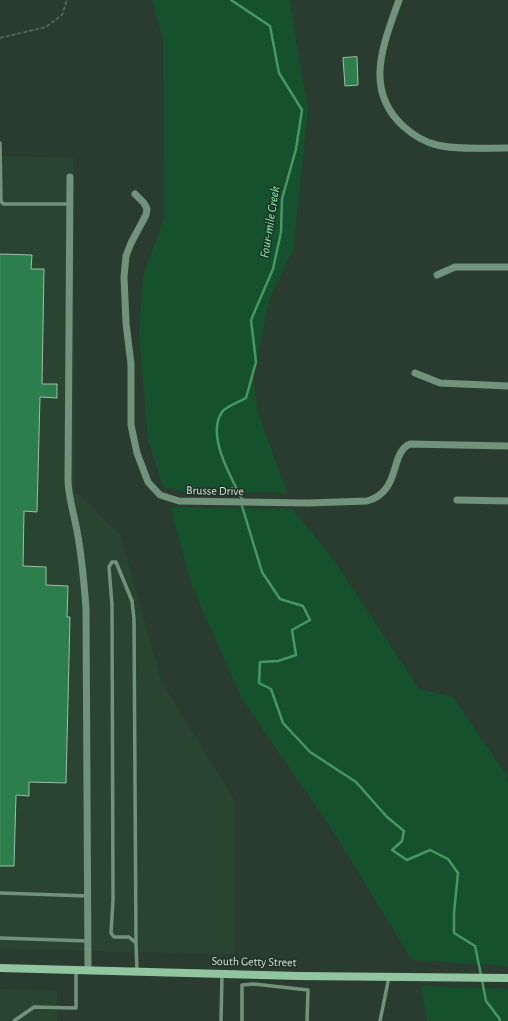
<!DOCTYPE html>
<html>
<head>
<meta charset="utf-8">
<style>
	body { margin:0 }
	canvas { display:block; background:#293c2f }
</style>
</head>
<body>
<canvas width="508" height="1021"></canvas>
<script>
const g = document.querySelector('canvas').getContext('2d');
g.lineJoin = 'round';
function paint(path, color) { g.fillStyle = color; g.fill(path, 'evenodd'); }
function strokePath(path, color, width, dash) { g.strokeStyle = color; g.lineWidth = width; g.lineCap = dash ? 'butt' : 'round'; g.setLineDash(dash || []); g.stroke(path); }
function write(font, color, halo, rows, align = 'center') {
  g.font = font + ' "Alegreya Sans",sans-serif'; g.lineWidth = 3; g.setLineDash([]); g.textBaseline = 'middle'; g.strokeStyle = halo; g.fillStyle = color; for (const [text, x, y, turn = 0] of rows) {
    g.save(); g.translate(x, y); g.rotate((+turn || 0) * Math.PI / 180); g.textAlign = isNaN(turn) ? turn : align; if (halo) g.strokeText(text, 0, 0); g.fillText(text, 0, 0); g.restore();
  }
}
const built = new Path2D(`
	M0 156 73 158 75 491 120 534 161 681 234 799V954L0 949Z
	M0 989 57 991V1021H0Z`);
const green = new Path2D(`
	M152 0H290L297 47 308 109 293 250 270 297 253 375 257 410 287 493 182 492 163 487 148 440 139 332 143 276 164 219 163 39Z
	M170 507 292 509 333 559 419 689 453 697 506 775 508 784V966L412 960 333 831 242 699 192 586Z
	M421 986 508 989V1021H427Z`);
const stream = new Path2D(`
	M231 0 270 26 279 73 302 110 296 149 282 199 281 232 273 269 251 320 256 362 246 398C241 401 225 407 222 412 206 435 231 477 242 499
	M242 506 262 572 280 599 303 606 310 620 292 630 296 655 278 661 260 662 259 683 271 689 283 723 310 752 356 782 387 817 404 831 402 841 392 850 407 860 430 850 448 859 458 873 454 913V933L475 946 481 975
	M482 980 486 1001 499 1018 500 1021`);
const building = new Path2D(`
	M357 57 358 85 345 86 343 58Z
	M0 254 32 255 31 269H44L42 384H57V398L40 397 37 512 24 511 23 566 46 567V585L68 586 67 617H70L66 783 29 782V796L16 795 14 866H0Z`);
const path = new Path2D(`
	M0 38 46 27 62 15 67 0`);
const lane = new Path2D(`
	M0 143 1 201
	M0 201 4 204H70
	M0 893 88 896
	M0 938 88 941
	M136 943 134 619 132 601 116 562H112L109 567 112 605 113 901 111 933 114 937H129L136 943 137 971
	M14 1021 34 1007 76 1008V971
	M221 1021 222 975
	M242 1021V985L254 984 308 990 307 1021
	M380 1021 389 977`);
const street = new Path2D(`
	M399 0C384 43 363 89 403 126 413 135 424 142 437 145 460 150 485 148 508 148
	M70 177 68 482C69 499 74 514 77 531 82 557 84 582 86 608L88 970
	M135 194 144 203 147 209 146 215 131 243 126 256 124 277 126 323 131 364V425L137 453 148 482 160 495 179 501 308 503 367 501C402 491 389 453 410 444L508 446
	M437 275 455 267H508
	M415 373 440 383 508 386
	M457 500 508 501`);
const secondary = new Path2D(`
	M0 968 299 976 508 978`);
const streetNames = [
	["Brusse Drive",215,491,1],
	["South Getty Street",254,962,1]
];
const waterNames = [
	["Four-mile Creek",270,222,-81]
];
paint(built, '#2a4432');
paint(green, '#16512e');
strokePath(stream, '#469764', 2.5);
paint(building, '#2c7f4d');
strokePath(building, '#a5bbab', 1);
strokePath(path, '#5e6e63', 1.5, [4, 2]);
strokePath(lane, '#71927b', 3.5);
strokePath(street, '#71927b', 7);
strokePath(secondary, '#91c5a0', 8);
write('12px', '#d5e0d8', '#1f3225', streetNames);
write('italic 13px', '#87f3ac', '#1f3225', waterNames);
</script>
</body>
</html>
